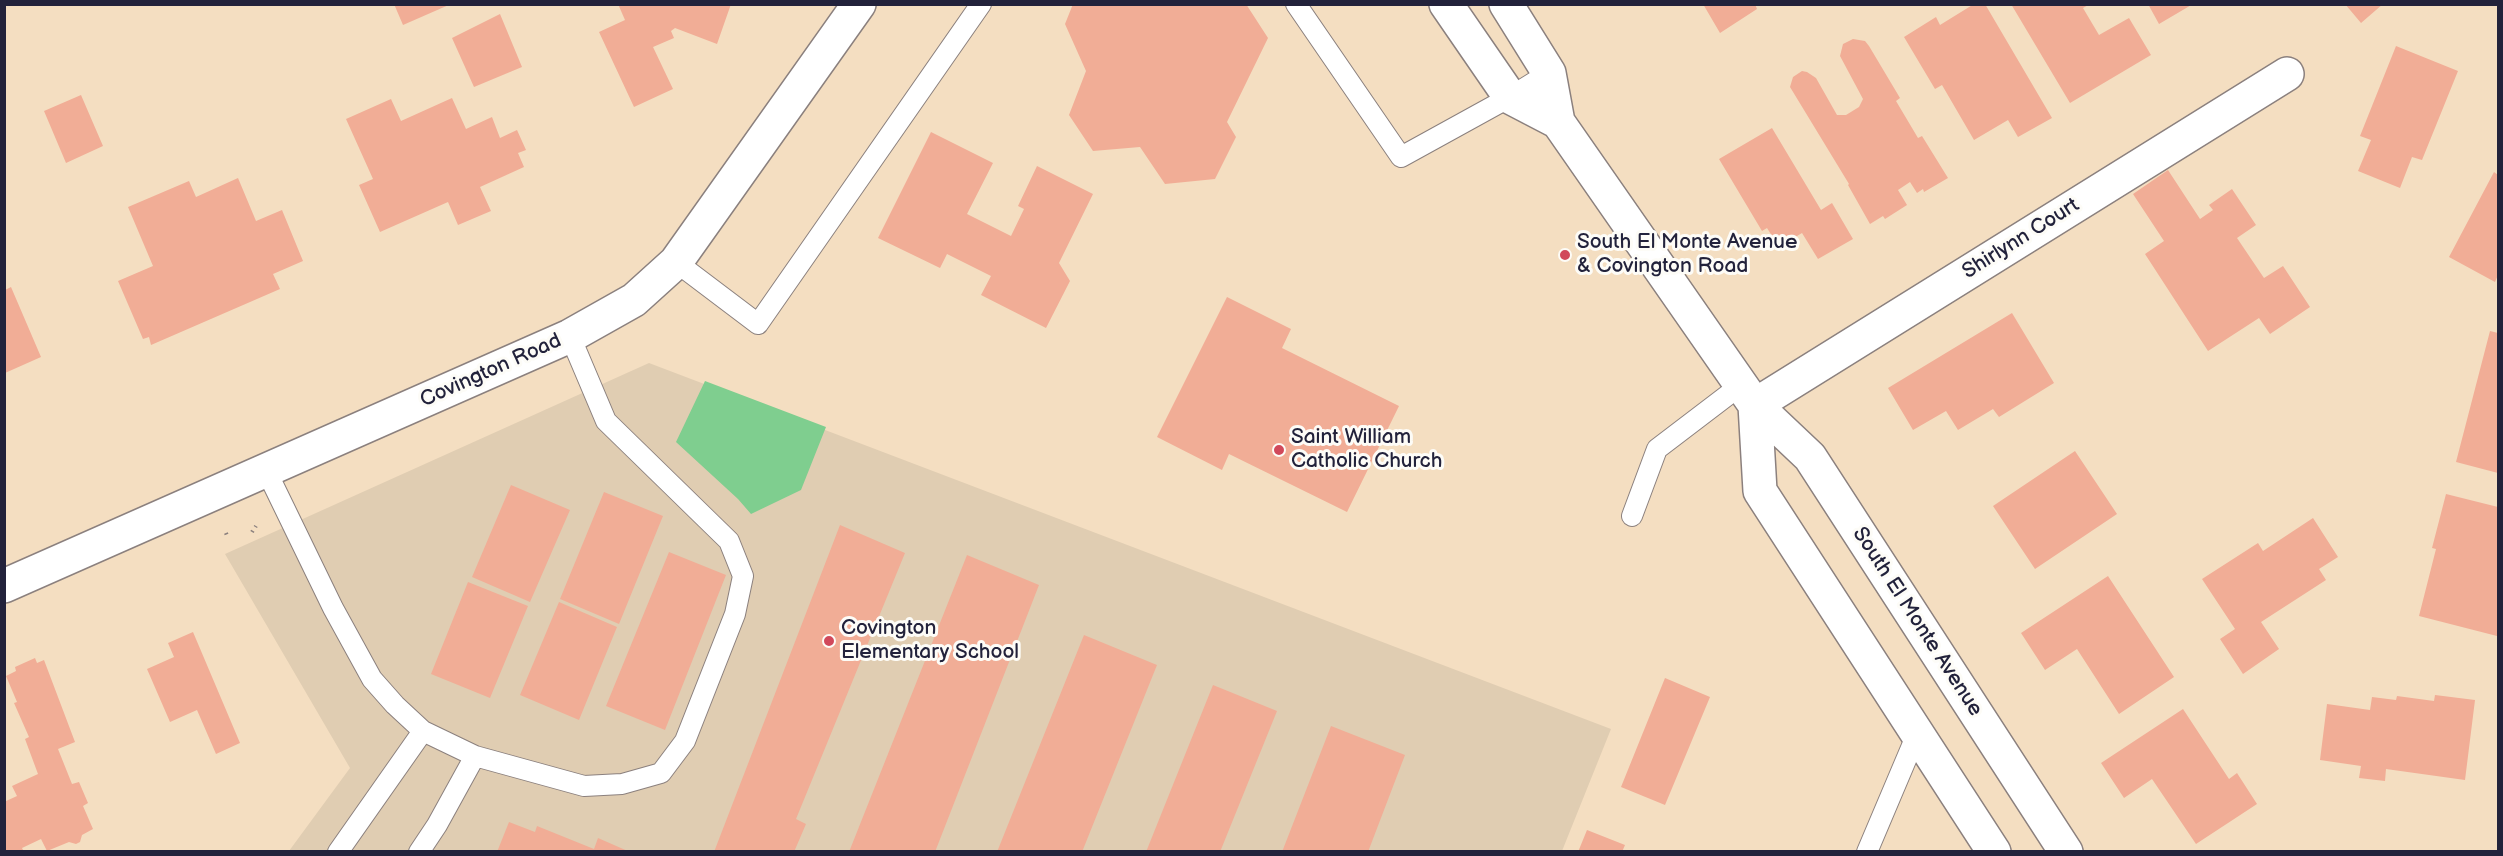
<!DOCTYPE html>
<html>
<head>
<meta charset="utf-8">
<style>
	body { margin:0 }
	#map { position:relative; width:2503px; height:856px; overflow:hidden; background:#f4dec1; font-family:"Balsamiq Sans",sans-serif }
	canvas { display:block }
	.frame { position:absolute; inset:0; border:6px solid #22223b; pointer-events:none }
</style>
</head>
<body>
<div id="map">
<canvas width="2503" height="856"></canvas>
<div class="frame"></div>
</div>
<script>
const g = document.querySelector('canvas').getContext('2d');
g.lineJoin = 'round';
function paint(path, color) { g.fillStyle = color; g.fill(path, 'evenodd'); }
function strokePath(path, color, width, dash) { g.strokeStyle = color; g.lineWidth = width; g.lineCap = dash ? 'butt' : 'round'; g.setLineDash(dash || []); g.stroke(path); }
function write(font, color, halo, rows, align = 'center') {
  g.font = font + ' "Balsamiq Sans",sans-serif'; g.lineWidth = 6; g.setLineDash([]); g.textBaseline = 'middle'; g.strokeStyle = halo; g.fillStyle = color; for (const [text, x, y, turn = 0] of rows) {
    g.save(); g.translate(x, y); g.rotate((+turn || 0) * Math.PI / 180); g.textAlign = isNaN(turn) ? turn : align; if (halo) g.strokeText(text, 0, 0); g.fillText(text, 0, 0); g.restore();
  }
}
const built = new Path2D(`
	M649 363 1611 729 1562 851H289L350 768 225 554Z`);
const green = new Path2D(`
	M705 381 826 427 801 490 751 514 738 499 676 442Z`);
const building = new Path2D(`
	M394 4H451L403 25Z
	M618 4H731L717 44 675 28 671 31 674 38 653 47 673 89 634 107 599 32 625 20Z
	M1073 4H1246L1268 38 1227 122 1236 137 1215 179 1165 184 1140 147 1093 151 1069 115 1086 71 1065 24Z
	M1703 4H1755L1757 9 1720 33Z
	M1974 4H1985L2052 118 2018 137 2008 120 1974 140 1942 85 1935 89 1904 37 1936 17 1940 25Z
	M2011 4H2090L2083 8 2099 35 2129 18 2151 55 2070 103Z
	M2148 4H2193L2159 24Z
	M2345 4H2383L2361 23Z
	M500 14 522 67 474 87 452 38Z
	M1853 39 1865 41 1869 46 1900 98 1896 101 1918 138 1922 136 1948 178 1924 192 1923 189 1917 193 1910 182 1898 190 1907 205 1885 219 1883 216 1870 224 1848 185 1849 184 1790 87 1793 77 1802 71 1807 72 1816 78 1837 115H1846L1859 107 1863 99 1840 56 1843 44Z
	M2396 46 2458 71 2422 160 2412 157 2400 188 2358 171 2371 140 2360 136Z
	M81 95 103 146 66 163 44 111Z
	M452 98 466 129 492 117 500 138 517 130 526 150 518 153 524 167 480 187 491 211 458 225 448 202 380 232 359 185 373 179 346 119 391 99 401 121Z
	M1772 128 1821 210 1832 203 1853 239 1818 259 1802 233 1779 247 1767 228 1762 231 1719 159Z
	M931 132 993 163 967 214 1011 236 1024 209 1018 206 1037 166 1093 194 1059 263 1070 281 1046 328 981 295 991 276 947 254 940 268 878 238Z
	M2168 170 2200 219 2213 210 2209 205 2232 189 2256 225 2237 238 2264 278 2283 266 2310 307 2270 334 2259 318 2208 351 2145 254 2164 241 2133 194Z
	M2494 172 2498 175V275L2495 282 2449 257Z
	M238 178 256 221 282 210 303 261 273 274 280 289 151 345 149 337 143 339 118 281 153 266 128 207 189 181 196 197Z
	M11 287 41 357 5 373V290Z
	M1227 297 1291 329 1282 348 1399 406 1347 512 1229 454 1222 470 1157 437Z
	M2012 313 2054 383 1999 417 1993 409 1958 430 1946 411 1913 430 1888 388Z
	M2490 331 2498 333V473L2456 462Z
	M2075 451 2117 514 2035 569 1993 506Z
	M511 485 570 510 530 602 472 577Z
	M604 492 663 516 619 624 560 599Z
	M2446 494 2498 507 2497 636 2419 616 2436 549 2432 548Z
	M2313 518 2338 557 2319 569 2326 580 2261 622 2279 649 2243 674 2220 639 2235 629 2202 579 2258 543 2263 551Z
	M840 525 905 553 796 819 806 824 794 852H714Z
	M669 552 726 575 665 730 606 706Z
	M967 555 1039 585 935 852H849Z
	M2108 576 2174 677 2119 714 2077 649 2045 670 2021 633Z
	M468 582 528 606 490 698 431 674Z
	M559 602 617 627 579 720 520 695Z
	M193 632 240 743 216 754 197 710 170 722 147 669 174 657 168 643Z
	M1084 635 1157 665 1082 852H997Z
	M35 658 37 663 44 660 75 742 58 749 72 784 79 782 88 803 83 806 93 829 82 835 80 842 76 844 69 842 47 851 41 839 22 848 23 850 19 852H4V802L17 796 12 786 38 774 25 739 29 737 14 703 17 702 6 676 16 671 15 667Z
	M1665 678 1710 697 1665 805 1621 787Z
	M1213 685 1277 711 1220 852H1146Z
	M2435 695 2475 700 2465 780 2386 769 2385 781 2359 778 2361 766 2320 760 2327 704 2370 710 2372 697 2396 700 2397 696 2434 701Z
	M2183 709 2229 779 2237 773 2257 804 2196 844 2152 779 2124 798 2101 763Z
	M1331 726 1405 755 1368 852H1282Z
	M509 822 535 832 537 826 594 849 598 838 630 852H497Z
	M1587 830 1625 845 1622 852H1578Z`);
const path = new Path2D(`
	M252 532 256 526
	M226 533 228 538`);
const service = new Path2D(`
	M1296 4 1401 157 1510 97 1549 73
	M676 262 758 324 981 4
	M266 470 333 608 372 679 395 705 423 731 475 756 584 786 622 784 661 773 685 741 735 614 743 576 729 541 606 421 570 336
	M1632 516 1657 449 1741 385
	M338 852 423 731
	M419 852 437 825 475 756
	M1867 852 1917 734`);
const minor = new Path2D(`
	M1755 405 2287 74
	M4 586 570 336 634 300 676 262 859 4`);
const secondary = new Path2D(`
	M1446 4 1510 97 1558 122
	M1506 4 1549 73 1558 122 1755 405 1810 457 2066 852
	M1755 405 1760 491 1994 852`);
const markers = [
	[1565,255,6,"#d1495b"],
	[1279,450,6,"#d1495b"],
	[829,641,6,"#d1495b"]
];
const streetNames = [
	["Shirlynn Court",2021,239,-32],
	["Covington Road",491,371,-24],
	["South El Monte Avenue",1917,622,57]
];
const poiNames = [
	["South El Monte Avenue",1577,243],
	["& Covington Road",1577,267],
	["Saint William",1291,438],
	["Catholic Church",1291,462],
	["Covington",841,629],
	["Elementary School",841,653]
];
paint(built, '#e0cdb2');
paint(green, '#7fce8f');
paint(building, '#f1ad96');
strokePath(service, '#8b807e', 22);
strokePath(minor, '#8b807e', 36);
strokePath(secondary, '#8b807e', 36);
strokePath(path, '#8b807e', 4, [1.5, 4.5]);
strokePath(service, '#fff', 20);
strokePath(minor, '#fff', 33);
strokePath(secondary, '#fff', 33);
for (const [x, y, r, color] of markers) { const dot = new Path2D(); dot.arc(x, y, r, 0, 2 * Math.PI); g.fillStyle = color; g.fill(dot); strokePath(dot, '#fdfcf7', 2); }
write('21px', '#22223b', '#fdfcf7', streetNames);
write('21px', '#22223b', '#fdfcf7', poiNames, 'left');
</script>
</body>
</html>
